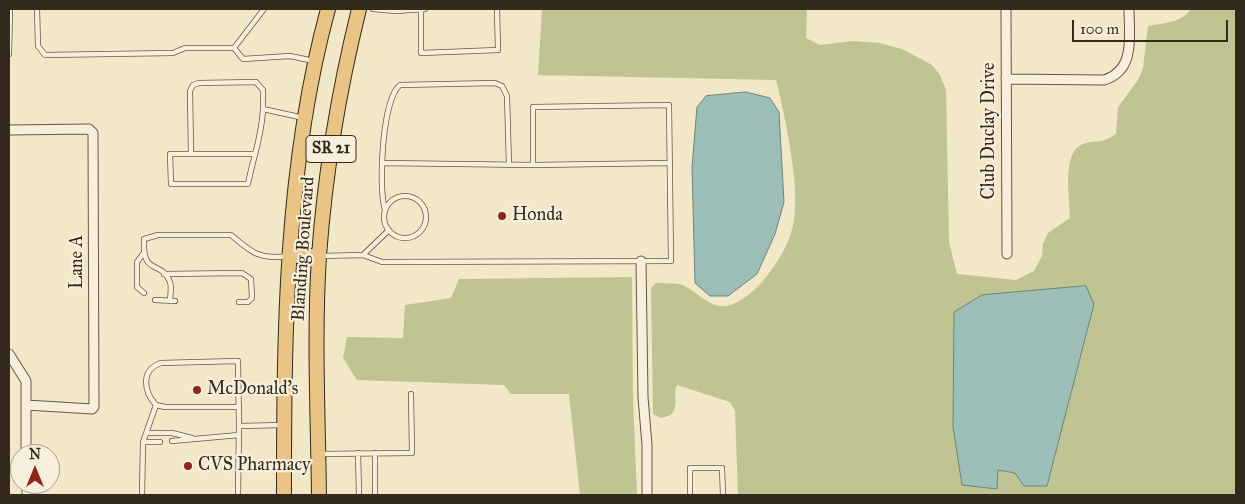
<!DOCTYPE html>
<html>
<head>
<meta charset="utf-8">
<style>
	body { margin:0 }
	#map { position:relative; width:1245px; height:504px; overflow:hidden; background:#f2e7c7; font-family:"IM FELL Great Primer",serif }
	canvas { display:block }
	.frame { position:absolute; inset:0; border:10px solid #33291c; pointer-events:none }
	.north { position:absolute; left:10px; top:444px; width:50px; height:50px; box-sizing:border-box; background:#f7efdb; border:1px solid #a9a08f; border-radius:50%; rotate:0deg; font-size:14px; font-weight:700; line-height:20px; text-align:center; color:#33291c }
	.north::after { content:''; display:block; margin:auto; width:18px; height:22px; background:#8f2418; clip-path:polygon(50% 0,100% 100%,50% 72%,0 100%) }
	.scale { position:absolute; left:1072px; top:20px; width:156px; height:22px; box-sizing:border-box; border:2px solid #33291c; border-top:0; padding-left:6px; font-size:15px; line-height:18px; white-space:nowrap; color:#33291c; -webkit-text-stroke:4px #f7efdb; paint-order:stroke }
</style>
</head>
<body>
<div id="map">
<canvas width="1245" height="504"></canvas>
<div class="frame"></div>
<div class="north">N</div>
<div class="scale">100 m</div>
</div>
<script>
const g = document.querySelector('canvas').getContext('2d');
g.lineJoin = 'round';
function paint(path, color) { g.fillStyle = color; g.fill(path, 'evenodd'); }
function strokePath(path, color, width, dash) { g.strokeStyle = color; g.lineWidth = width; g.lineCap = dash ? 'butt' : 'round'; g.setLineDash(dash || []); g.stroke(path); }
function write(font, color, halo, rows, align = 'center') {
  g.font = font + ' "IM FELL Great Primer",serif'; g.lineWidth = 4.5; g.setLineDash([]); g.textBaseline = 'middle'; g.strokeStyle = halo; g.fillStyle = color; for (const [text, x, y, turn = 0] of rows) {
    g.save(); g.translate(x, y); g.rotate((+turn || 0) * Math.PI / 180); g.textAlign = isNaN(turn) ? turn : align; if (halo) g.strokeText(text, 0, 0); g.fillText(text, 0, 0); g.restore();
  }
}
const green = new Path2D(`
	M542 9H807L806 38 820 45 853 41 879 43 902 49 932 65 940 75 946 90 949 242 957 274 1016 280 1034 271 1042 256 1043 244 1048 233 1070 218C1070 200 1061 151 1083 144 1098 139 1100 145 1116 134L1118 107 1138 80 1143 68 1148 26C1164 23 1181 23 1191 9H1236V495H738L735 411 730 402 677 385C672 395 682 413 665 417 660 418 658 417 653 414L651 288 656 283C663 283 672 283 679 284 695 288 708 309 726 306 740 304 758 288 766 277 779 261 791 241 794 220 800 185 785 116 776 80L538 75ZM1094 304 1015 473 997 470Z
	M632 277 633 400 637 495H580L569 394H511L504 385 357 380 343 358 347 337 403 338 405 305 451 298 459 279Z`);
const water = new Path2D(`
	M746 92 770 98 779 112 784 202 775 234 757 274 728 296H710L695 283 692 167 697 107 706 96Z
	M1086 286 1094 304 1047 486H1024L1015 473 998 470 997 489 962 485 953 427 954 312 982 295Z`);
const service = new Path2D(`
	M37 9 38 46 45 55 173 53 185 48H234
	M373 9 396 11 425 9
	M421 11V53L498 50 497 9
	M234 48 243 59 290 56 314 61
	M234 48 264 9
	M9 54 10 9
	M191 154 190 91 193 85 199 83 256 82 263 90V109
	M253 154H170L171 184H248C253 157 262 137 263 109L304 118
	M382 163 533 165
	M384 217a21 21 0 1 1 42 0a21 21 0 1 1-42 0Z
	M385 210C378 188 382 99 400 85L495 83 502 86 507 96 509 165
	M143 254 137 262V287L144 293
	M363 255 389 230
	M321 256 363 255 382 262 671 261 669 105 533 107V165L670 163
	M164 274 242 273 251 279 252 298 248 302H239
	M155 300 175 301
	M170 301C170 296 172 287 170 282 161 259 142 277 144 239L158 235H231C252 253 260 260 288 256
	M239 407H165L156 405C144 392 140 370 161 363L238 361 239 426 283 425
	M147 433H172L192 438
	M172 441 239 435
	M143 442H160
	M358 453 359 495
	M320 454 412 453 411 394
	M142 495 143 442 156 405
	M238 495 239 426
	M375 495V453
	M690 495V468H722L723 495`);
const minor = new Path2D(`
	M1006 9 1007 254
	M1006 79 1104 80C1136 70 1129 36 1129 9
	M9 130 89 129 93 133 94 407 92 409 26 405
	M641 261 643 397 647 445V495
	M9 354 26 381V454
	M27 484V495`);
const primary = new Path2D(`
	M290 256H319
	M284 495C284 333 285 167 328 9
	M319 495C318 416 314 335 319 256 325 173 339 90 359 9`);
const markers = [
	[502,216,5,"#8f2418"],
	[197,390,5,"#8f2418"],
	[188,466,5,"#8f2418"]
];
const shields = [
	[331,149,50]
];
const shieldNames = [
	["SR 21",331,149]
];
const streetNames = [
	["Club Duclay Drive",990,131,-90],
	["Blanding Boulevard",304,249,-86],
	["Lane A",78,262,-90]
];
const poiNames = [
	["Honda",512,216],
	["McDonald's",207,390],
	["CVS Pharmacy",198,466]
];
paint(green, '#bfc492');
paint(water, '#9bbfb7');
strokePath(water, '#718379', 1);
strokePath(service, '#635847', 6);
strokePath(minor, '#635847', 11);
strokePath(primary, '#33291c', 16);
strokePath(service, '#f7efdb', 4.5);
strokePath(minor, '#f7efdb', 9);
strokePath(primary, '#e9c484', 14);
for (const [x, y, r, color] of markers) { const dot = new Path2D(); dot.arc(x, y, r, 0, 2 * Math.PI); g.fillStyle = color; g.fill(dot); strokePath(dot, '#f7efdb', 2); }
for (const [x, y, w] of shields) { const box = new Path2D(); box.roundRect(x - w / 2, y - 13.5, w, 27, 4); g.fillStyle = '#f7efdb'; g.fill(box); strokePath(box, '#33291c', 1); }
write('bold 16px', '#33291c', null, shieldNames);
write('18px', '#33291c', '#f7efdb', streetNames);
write('18px', '#33291c', '#f7efdb', poiNames, 'left');
</script>
</body>
</html>
